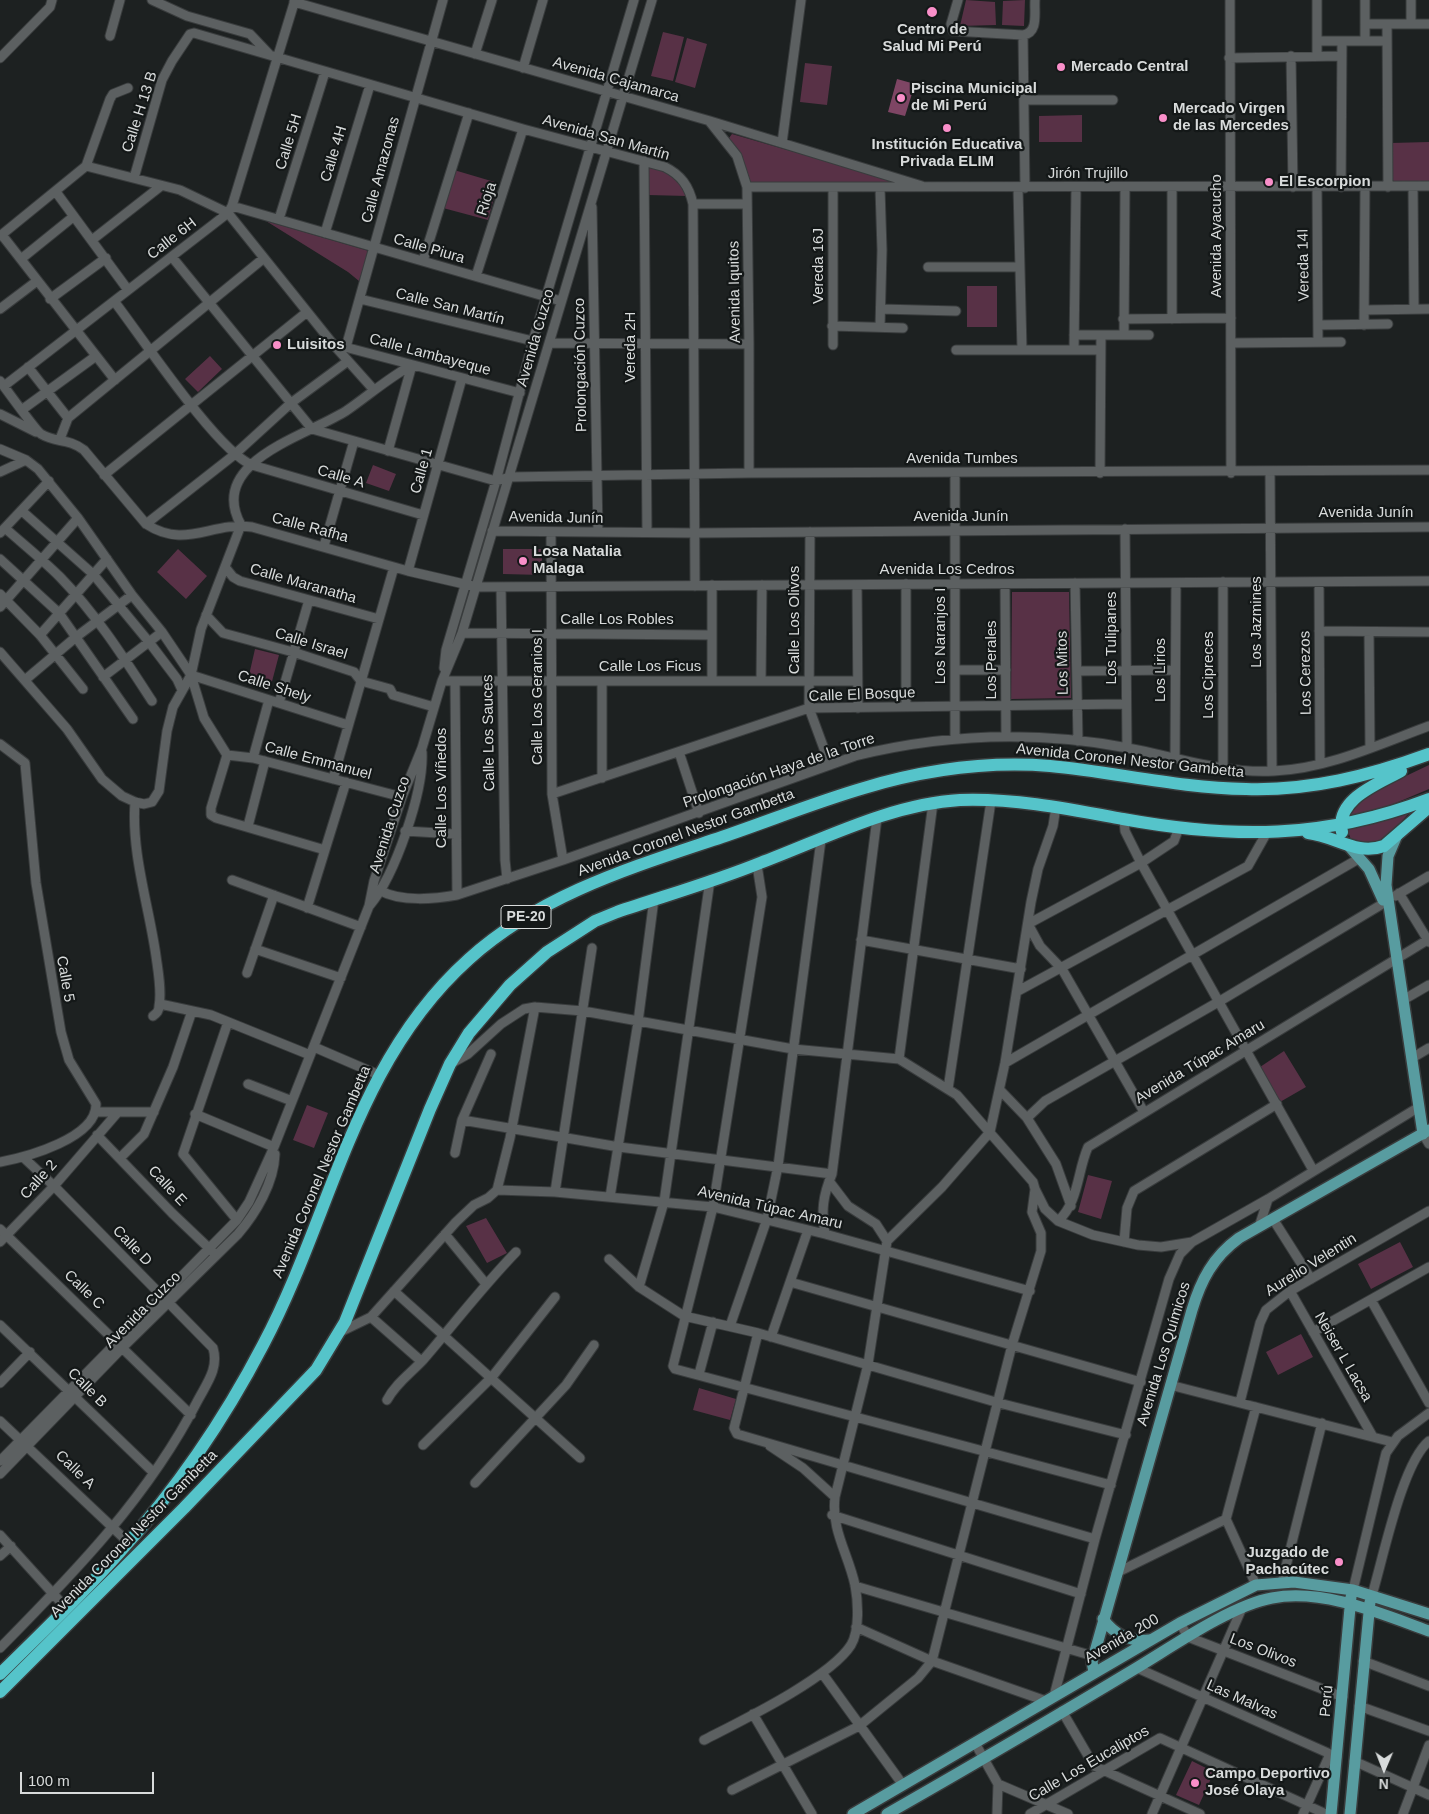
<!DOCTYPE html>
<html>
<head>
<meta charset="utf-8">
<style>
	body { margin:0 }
	#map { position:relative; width:1429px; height:1814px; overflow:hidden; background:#1d2121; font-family:Arial,sans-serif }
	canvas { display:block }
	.north { position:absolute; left:1359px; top:1744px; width:50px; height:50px; -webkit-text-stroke:4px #141818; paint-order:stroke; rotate:181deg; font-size:14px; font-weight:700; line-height:20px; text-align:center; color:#d8dbdb }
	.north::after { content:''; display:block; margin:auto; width:18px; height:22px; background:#d8dbdb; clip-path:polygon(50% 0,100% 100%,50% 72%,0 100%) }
	.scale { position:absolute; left:20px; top:1772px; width:134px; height:22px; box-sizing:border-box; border:2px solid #d8dbdb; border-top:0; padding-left:6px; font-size:15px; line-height:18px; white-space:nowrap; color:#d8dbdb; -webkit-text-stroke:4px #141818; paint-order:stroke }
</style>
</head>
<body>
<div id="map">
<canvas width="1429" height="1814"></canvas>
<div class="north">N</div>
<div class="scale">100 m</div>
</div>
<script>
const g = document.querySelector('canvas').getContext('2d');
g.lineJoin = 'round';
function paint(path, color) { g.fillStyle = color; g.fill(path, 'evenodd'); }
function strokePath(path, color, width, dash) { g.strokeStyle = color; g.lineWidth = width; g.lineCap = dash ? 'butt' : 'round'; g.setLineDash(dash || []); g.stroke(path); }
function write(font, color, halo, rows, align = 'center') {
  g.font = font + ' Arial,sans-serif'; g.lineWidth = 4.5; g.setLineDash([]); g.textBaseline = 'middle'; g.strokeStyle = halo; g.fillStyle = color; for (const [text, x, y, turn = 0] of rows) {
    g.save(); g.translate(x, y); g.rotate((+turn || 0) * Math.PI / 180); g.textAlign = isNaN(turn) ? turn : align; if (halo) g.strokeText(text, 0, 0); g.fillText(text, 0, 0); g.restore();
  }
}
const green = new Path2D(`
	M966 0 995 2 996 25 960 26Z
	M1025 0 1024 26 1002 25 1003 1Z
	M663 32 684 37 673 81 651 76Z
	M687 38 707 44 695 88 675 82Z
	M805 63 832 66 827 105 800 102Z
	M1082 115V142H1039V116Z
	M732 134 898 182 901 185H748L739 155 729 138Z
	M1429 142V184H1390L1391 143Z
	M647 165 673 173 687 196 648 195Z
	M454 170 498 183 488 220 443 208Z
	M266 221 369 251 359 281 348 272Z
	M967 286H997V327H967Z
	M210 356 222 369 198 392 185 379Z
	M373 465 396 474 389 491 366 483Z
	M178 549 207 576 186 599 157 572Z
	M503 549H542V575L503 574Z
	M1012 592H1069L1071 698 1011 699Z
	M255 649 279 655 270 689 247 684Z
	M1429 765V789L1384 808 1346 819 1353 804 1387 785Z
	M1417 806C1401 819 1392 836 1375 845L1351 840 1347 828Z
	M1284 1051 1306 1087 1280 1102 1260 1067Z
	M307 1105 328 1113 314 1148 293 1140Z
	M1088 1175 1112 1181 1101 1219 1078 1212Z
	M486 1218 507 1253 487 1263 466 1226Z
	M1400 1242 1413 1267 1371 1289 1358 1264Z
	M1301 1334 1313 1357 1278 1375 1266 1352Z
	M699 1388 736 1399 730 1420 693 1410Z
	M1192 1761 1214 1772 1199 1805 1176 1795Z`);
const water = new Path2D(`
	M897 79 915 84 905 116 888 112Z`);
const minor = new Path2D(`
	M152 0 187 16 250 34 269 54
	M958 0 951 24 953 31 1023 35
	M1230 0 1231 473
	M1317 0V56
	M1365 0V41
	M294 2 710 121 922 186
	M1365 24H1429
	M1387 24 1388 187
	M1411 24V0
	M110 36 120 0
	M1317 41H1387
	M475 54 492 0
	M1291 56 1293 187
	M0 58 50 7 52 0
	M1229 58 1342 56
	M523 68 543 0
	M1024 100H1113
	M710 122 737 156 747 187 749 344V473
	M782 143 801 0
	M644 161 647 532
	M86 166 180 190 228 213 333 344 374 390
	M134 178 162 80 172 61 190 34 194 33 523 129 665 167C681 175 689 186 693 204L695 586
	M747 187 1429 186
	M1317 187 1318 342
	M1341 187 1342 41
	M1413 187 1414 309
	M833 188V345
	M1018 188 1022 350
	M1025 188 1023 35C1039 33 1034 12 1035 0
	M56 192 128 290
	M693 204H747
	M232 206 561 301
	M592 207 598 532
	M279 219 325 72
	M325 233 370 85
	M2 235 115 380
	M0 236 86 166 110 99 113 94 128 88
	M92 240 161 186
	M172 257 312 429 496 481 510 477 749 473 1429 470
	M21 259 73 217
	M423 261 469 113
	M928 267H1020
	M476 276 523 129
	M50 299 106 258
	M360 299 533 341
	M114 301C141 336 217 451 252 465L423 515
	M0 309 37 281
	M881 309 956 311
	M1364 310 1429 309
	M1123 319 1231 318
	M1172 319V188
	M1318 325 1388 324
	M1364 325 1365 187
	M832 326 903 328
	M880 327 882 250 880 188
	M1074 335H1149
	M1124 335 1125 188
	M549 343 749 344
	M1231 343 1341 342
	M341 346 520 393
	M346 347 443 0
	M956 350H1100
	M1074 350 1076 188
	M28 367 68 418
	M0 381C6 389 36 431 41 434 56 443 68 438 84 450L146 524C186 550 211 521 252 527L408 571 477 587 1429 581
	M4 386 228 213 232 206 295 0
	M23 409 96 356
	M0 414 36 432
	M60 439 68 418 264 258
	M0 449 26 460 38 469 78 518 132 595 162 632 191 675 204 718 227 755
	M388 451 412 365
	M0 472 26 460
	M1270 472 1272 771
	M1100 473 1101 335
	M104 475 307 312
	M22 511 93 574 149 642 177 679 182 690
	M146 524 234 455 291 403 348 361
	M5 528C23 544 43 560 60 577 96 614 124 658 152 701
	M1125 529 1127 748
	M492 531 695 533 1429 527
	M551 532 552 794 563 860
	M810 532 809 708 830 765
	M0 533 49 481
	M324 546 354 441
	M0 559 59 613 133 719
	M225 567 233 577 240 581 379 619
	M408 571 462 378
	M1223 582V767
	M1319 582 1320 763
	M1075 583 1078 741
	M906 584V707
	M1005 584 1006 737
	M712 585V681
	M857 585 858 708
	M501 587 505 860 507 879
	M0 594 40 635 83 689
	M0 607 78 518
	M206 615 223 633 293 652 354 672 361 681 390 689 393 695 434 707
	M1319 631 1429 632
	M1369 632 1370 748
	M462 633 712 635
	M40 635 107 559
	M0 652 67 729 102 779 122 796 135 802 144 804 152 802 159 791 167 731 173 707 191 675 201 629 241 525C206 461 307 436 346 411 368 396 388 378 412 365
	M444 668 446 650 496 481 533 341 634 0
	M955 670H1006
	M1077 671 1174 670
	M191 675 348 725
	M103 677 162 632
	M25 680 76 637 132 595
	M442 681H857
	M455 681 457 895
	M602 681V778
	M761 681 762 585
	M279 703 309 600
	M955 739V473
	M0 744 25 763 36 883 61 1032 69 1060 96 1104C97 1138 27 1157 0 1162
	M679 752 699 813
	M227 755 211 808V815L216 818 325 850
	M227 755 253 758 402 797
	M1175 757 1176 583
	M253 758 269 700
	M333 779 394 567
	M552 794 809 708 1126 704
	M135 802C131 853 149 906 156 956 158 971 162 991 159 1006 159 1011 157 1013 153 1016
	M1124 819 1125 831 1141 863 1313 1170
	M248 826 265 761
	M405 831 455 834
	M757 865 762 897 713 1207 673 1366 675 1369 1111 1485
	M232 880 361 927
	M381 891C401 902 435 899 457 895L563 860 855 756C944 734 1038 731 1128 748 1175 757 1225 774 1274 771 1327 769 1380 744 1429 726
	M1399 893 1429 942
	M1395 896 1429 876
	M370 905C395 875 424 792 422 752
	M307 908 346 782
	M861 940 1021 969
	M255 949 341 978
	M247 973 274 895
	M1018 991 1248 866 1266 834
	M1403 1000 1429 985
	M160 1004 211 1015 310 1055
	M228 1022 183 1154 237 1220
	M314 1047 379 1075
	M1412 1058 1429 1048
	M899 1059 933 803
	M452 1063 468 1054 501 1024 524 1009 535 1007 583 1011 793 1049 899 1059 957 1095 1033 1182 1035 1189 1032 1212 1041 1233V1251L1012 1345 932 1661 918 1678 859 1726 732 1790
	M1005 1063 1360 858
	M248 1084 292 1101
	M948 1089 991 801
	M1000 1090 1027 1118 1056 1164 1071 1206
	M96 1112H154
	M1144 1112 1062 969 1040 946 1028 924 1141 863 1174 841 1179 828
	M195 1114 274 1147
	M1027 1118 1045 1101 1220 1001 1384 903
	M462 1120 619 1147 832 1174
	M1423 1134 1429 1144
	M97 1135 172 1213 213 1252
	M455 1153 462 1120 491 1054
	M120 1158 144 1134 173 1067 192 1011
	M1035 1189 1045 1209 1058 1221 1093 1235 1138 1245 1161 1247 1192 1242 1268 1199
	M497 1190 555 1192 713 1207 825 1234 1030 1291
	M555 1192 592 948
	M610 1197 638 1022 654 899
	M1273 1219 1311 1279
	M1058 1221C1079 1202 1077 1172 1088 1147L1429 939
	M1259 1227 1268 1199 1419 1107
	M0 1229 191 1415
	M445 1234 486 1284
	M825 1234C821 1211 823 1195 832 1174L877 818
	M887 1241 942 1187 990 1132 1005 1063 1031 902 1038 869 1053 826 1056 807
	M0 1242 54 1186 118 1112
	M1124 1242 1127 1208 1134 1191 1277 1104
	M609 1259 639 1287 684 1316 758 1333 999 1403 1126 1435
	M790 1282 1141 1382
	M639 1287 664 1202 710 880
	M394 1291 580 1458
	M1290 1291 1373 1437
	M1371 1300 1429 1403
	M371 1317 421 1361
	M0 1325 153 1472
	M730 1326 767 1219 778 1166 821 840
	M340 1332 371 1317 456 1222 474 1205 488 1198 497 1190 510 1138 535 1007
	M1313 1332 1429 1267
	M758 1333 734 1428 737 1434 1095 1539
	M771 1337 808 1230
	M699 1374 713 1322
	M0 1383 30 1352
	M1170 1385 1392 1442
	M387 1400C396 1383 411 1373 423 1360 454 1324 483 1286 516 1252
	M1240 1402 1260 1323 1266 1310 1290 1291 1429 1211
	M0 1421 128 1542
	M423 1445 492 1377 555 1297
	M770 1446 803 1468 835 1497
	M0 1461 237 1220 249 1202 274 1147 369 906 374 881 402 797 422 748 442 681 462 633 652 0
	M0 1474 123 1347 238 1234C256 1213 274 1183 275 1154
	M475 1483 566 1385 594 1345
	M832 1515 1081 1594
	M0 1535 66 1608
	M0 1556 11 1546
	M1116 1573 1226 1519
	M1282 1582 1322 1423
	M1256 1585 1226 1519 1256 1407
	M855 1586 1093 1656
	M1353 1590 1386 1453 1398 1436 1429 1413
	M1372 1595C1383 1559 1402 1463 1429 1441
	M1180 1623 1188 1637 1343 1697
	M856 1627 932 1661 1046 1701
	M0 1648C75 1572 149 1496 198 1400 207 1383 219 1368 213 1348L54 1186 23 1157
	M1363 1661 1429 1686
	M1137 1668 1337 1757
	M822 1673 903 1785
	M1054 1696 1095 1539 1169 1279 1180 1254 1192 1242
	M1359 1706 1429 1731
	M1062 1711 1094 1766 1200 1814
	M753 1714 812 1814
	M704 1740C741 1721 830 1678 851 1645 860 1630 858 1601 855 1585 848 1553 831 1530 835 1497L868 1364 887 1241 876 1224 848 1206 829 1181
	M975 1743 998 1784 997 1814
	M1354 1761 1429 1795
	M998 1784 1068 1814
	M1030 1814 1160 1738 1326 1814
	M1152 1814 1242 1608
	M1303 1814 1330 1754
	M1403 1814 1429 1745`);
const major = new Path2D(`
	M1397 835 1388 856 1386 885 1423 1134
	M1348 845 1369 869 1383 900
	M1103 1619C1115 1635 1129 1642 1149 1640
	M1094 1672 1092 1662 1192 1310C1201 1280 1213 1257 1239 1238L1429 1130
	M853 1814 1180 1623 1256 1585 1294 1582 1353 1590 1429 1614
	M887 1814C971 1766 1055 1717 1138 1667 1173 1646 1232 1605 1272 1598 1323 1588 1382 1614 1429 1631
	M1331 1814 1351 1597
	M1350 1814 1370 1602`);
const highway = new Path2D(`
	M1342 832C1335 799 1378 784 1401 771
	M1308 833C1336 836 1356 856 1384 846L1429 807
	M0 1674C40 1634 82 1595 119 1553 175 1491 224 1420 263 1345 333 1213 353 1063 469 959 541 894 633 867 722 837 769 821 816 802 864 788 924 770 987 761 1050 766 1115 772 1180 788 1246 789 1310 791 1369 776 1429 754
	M0 1692 184 1508 316 1370 345 1322 430 1109 450 1064 469 1033 510 985 547 952 595 921 617 912C664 896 713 882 760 863 824 839 891 804 960 800 1015 798 1069 809 1123 819 1233 839 1324 839 1429 799`);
const markers = [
	[932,12,6,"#f98fc9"],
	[1061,67,5,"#f98fc9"],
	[901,98,5,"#f98fc9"],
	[1163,118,5,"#f98fc9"],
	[947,128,5,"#f98fc9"],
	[1269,182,5,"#f98fc9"],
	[277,345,5,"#f98fc9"],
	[523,561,5,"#f98fc9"],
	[1339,1562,5,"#f98fc9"],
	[1195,1783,5,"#f98fc9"]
];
const shields = [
	[526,917,50]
];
const shieldNames = [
	["PE-20",526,917]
];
const poiNames = [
	["Centro de",932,30,"center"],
	["Salud Mi Perú",932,47,"center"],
	["Mercado Central",1071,67],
	["Piscina Municipal",911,89],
	["de Mi Perú",911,106],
	["Mercado Virgen",1173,109],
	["de las Mercedes",1173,126],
	["Institución Educativa",947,145,"center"],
	["Privada ELIM",947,162,"center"],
	["El Escorpion",1279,182],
	["Luisitos",287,345],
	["Losa Natalia",533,552],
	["Malaga",533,569],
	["Juzgado de",1329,1553,"right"],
	["Pachacútec",1329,1570,"right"],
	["Campo Deportivo",1205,1774],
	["José Olaya",1205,1791]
];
const streetNames = [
	["Avenida Cajamarca",616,80,16],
	["Calle H 13 B",140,112,-72],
	["Avenida San Martín",606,138,16],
	["Calle 5H",289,142,-73],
	["Calle 4H",334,154,-73],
	["Calle Amazonas",381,170,-75],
	["Jirón Trujillo",1088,174],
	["Rioja",487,199,-72],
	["Avenida Ayacucho",1217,236,-90],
	["Calle 6H",172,239,-38],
	["Calle Piura",429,249,16],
	["Vereda 14I",1304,265,-91],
	["Vereda 16J",819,266,-90],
	["Avenida Iquitos",735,292,-91],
	["Calle San Martín",450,307,14],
	["Avenida Cuzco",536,338,-74],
	["Vereda 2H",631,347,-90],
	["Calle Lambayeque",430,355,15],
	["Prolongación Cuzco",581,365,-91],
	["Avenida Tumbes",962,459],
	["Calle 1",422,471,-74],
	["Calle A",341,477,16],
	["Avenida Junín",1366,513],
	["Avenida Junín",961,517],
	["Avenida Junín",556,518,1],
	["Calle Rafha",310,528,15],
	["Avenida Los Cedros",947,570],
	["Calle Maranatha",303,584,16],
	["Calle Los Robles",617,620],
	["Calle Los Olivos",795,620,-90],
	["Los Jazmines",1257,622,-90],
	["Los Naranjos I",941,636,-90],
	["Los Tulipanes",1112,638,-90],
	["Calle Israel",311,644,17],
	["Los Perales",992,660,-90],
	["Los Mitos",1063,663,-91],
	["Calle Los Ficus",650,667],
	["Los Lirios",1161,670,-90],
	["Los Cerezos",1306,673,-91],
	["Los Cipreces",1209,675,-90],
	["Calle Shely",274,687,18],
	["Calle El Bosque",862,695,-2],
	["Calle Los Geranios I",538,697,-90],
	["Calle Los Sauces",489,733,-91],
	["Calle Emmanuel",318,761,15],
	["Avenida Coronel Nestor Gambetta",1130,761,6],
	["Prolongación Haya de la Torre",779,771,-19],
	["Calle Los Viñedos",442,788,-90],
	["Avenida Cuzco",390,825,-72],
	["Avenida Coronel Nestor Gambetta",686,833,-20],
	["Calle 5",65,979,80],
	["Avenida Túpac Amaru",1200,1062,-31],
	["Avenida Coronel Nestor Gambetta",322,1172,-67],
	["Calle 2",39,1180,-48],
	["Calle E",167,1186,47],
	["Avenida Túpac Amaru",770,1208,13],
	["Calle D",132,1246,46],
	["Aurelio Velentin",1311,1265,-32],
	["Calle C",84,1290,44],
	["Avenida Cuzco",143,1310,-45],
	["Avenida Los Químicos",1164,1354,-73],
	["Neiser L Lacsa",1343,1357,60],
	["Calle B",87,1388,45],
	["Calle A",75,1470,44],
	["Avenida Coronel Nestor Gambetta",134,1534,-45],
	["Avenida 200",1122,1639,-30],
	["Los Olivos",1263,1651,21],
	["Las Malvas",1242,1700,24],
	["Perú",1327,1701,-85],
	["Calle Los Eucaliptos",1089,1764,-30]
];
paint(green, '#583146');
paint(water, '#7e4564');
strokePath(minor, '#393c3d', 11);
strokePath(major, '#393c3d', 14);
strokePath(highway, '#393c3d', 15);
strokePath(minor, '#5c6061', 9);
strokePath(major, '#589ca0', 11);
strokePath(highway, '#55c4ca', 12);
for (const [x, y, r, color] of markers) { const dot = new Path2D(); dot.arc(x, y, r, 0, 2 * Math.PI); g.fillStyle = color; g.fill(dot); strokePath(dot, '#141818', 2); }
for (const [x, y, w] of shields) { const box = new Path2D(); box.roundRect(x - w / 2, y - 11.5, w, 23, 4); g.fillStyle = '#141818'; g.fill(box); strokePath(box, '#d8dbdb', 1); }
write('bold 14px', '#d8dbdb', null, shieldNames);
write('bold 15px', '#d8dbdb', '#141818', poiNames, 'left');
write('15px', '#d8dbdb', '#141818', streetNames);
</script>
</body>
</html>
